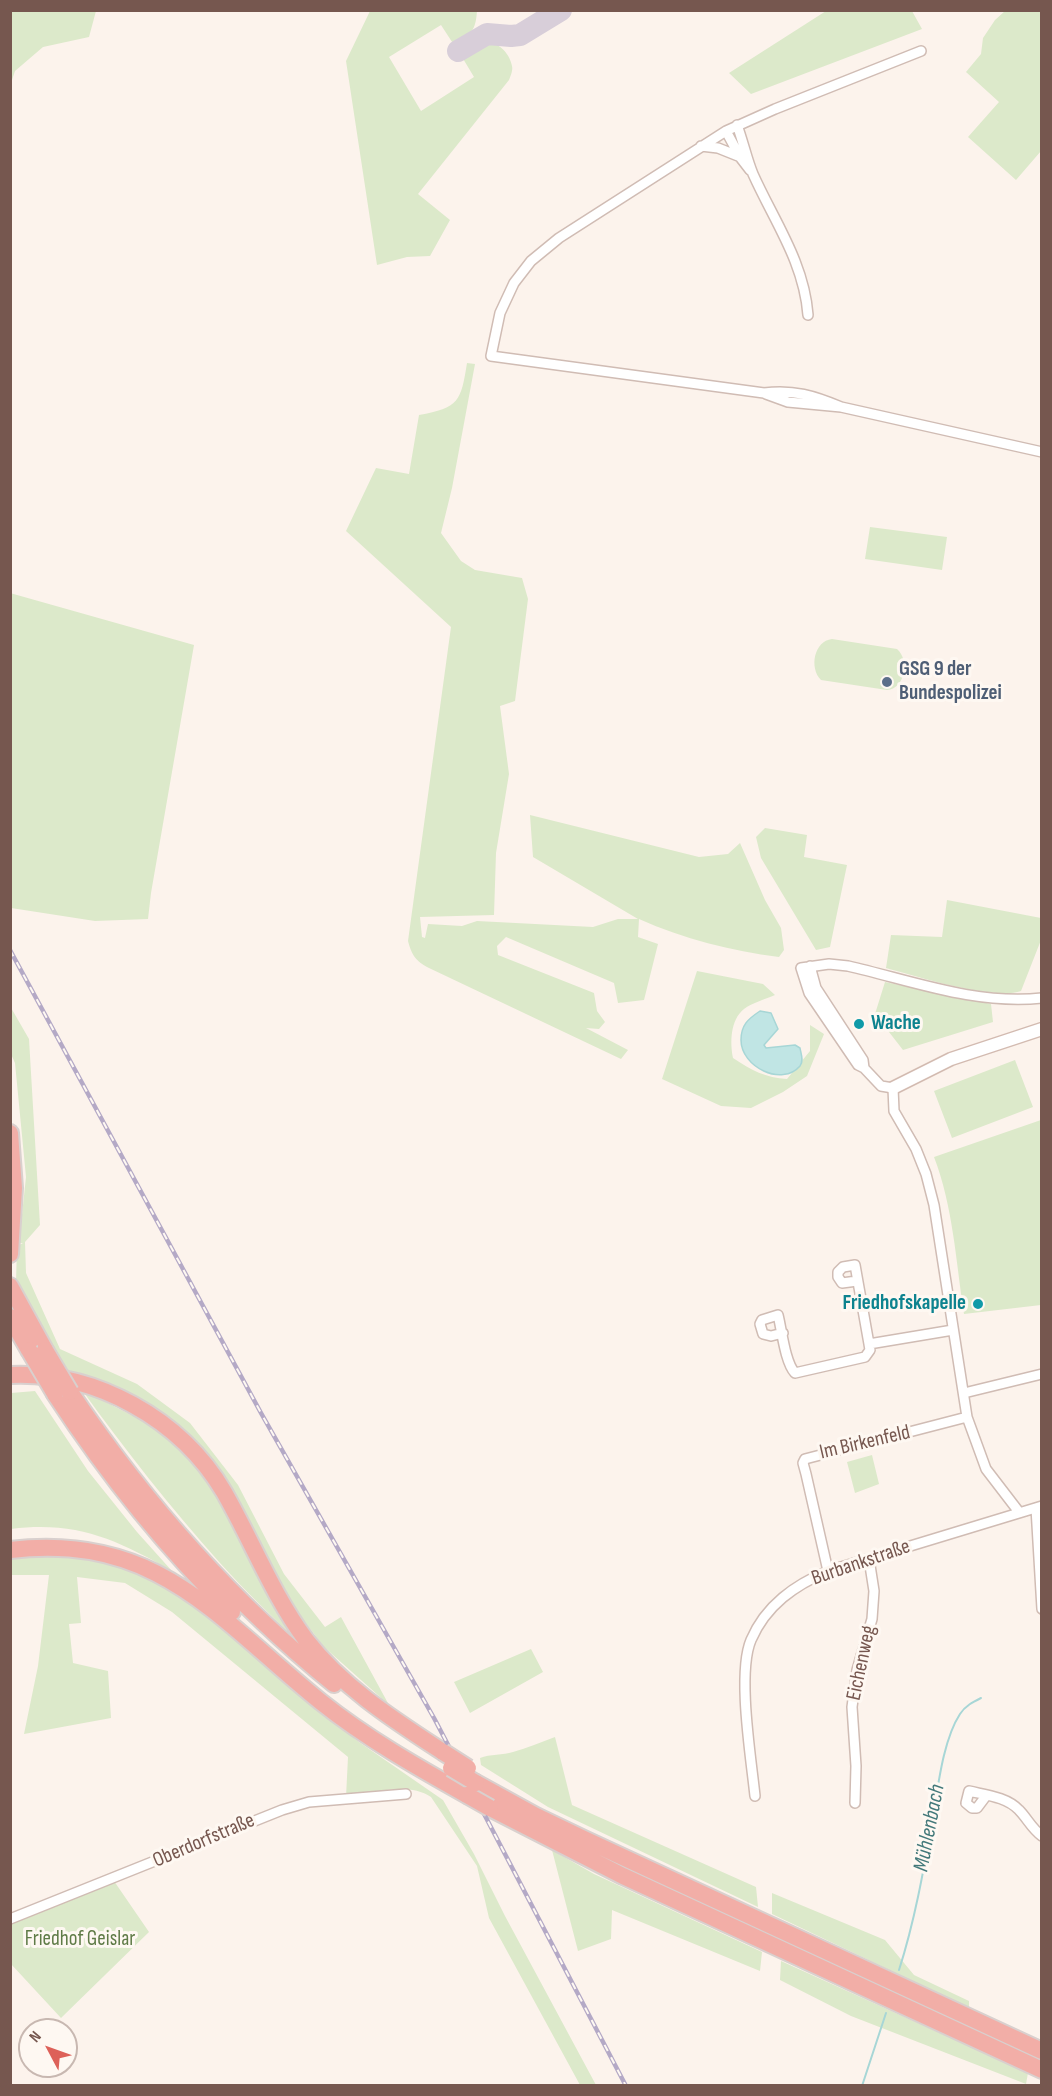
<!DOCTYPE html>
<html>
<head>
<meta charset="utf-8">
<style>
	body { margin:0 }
	#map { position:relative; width:1052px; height:2096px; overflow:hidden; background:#fcf3ec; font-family:"Sofia Sans Condensed",sans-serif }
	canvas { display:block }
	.frame { position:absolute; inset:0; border:12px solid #76574f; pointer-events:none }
	.north { position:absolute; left:18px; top:2018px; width:60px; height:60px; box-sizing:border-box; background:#fef8f2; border:2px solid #c8b8b1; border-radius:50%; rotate:311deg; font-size:16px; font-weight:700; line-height:24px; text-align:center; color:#76574f }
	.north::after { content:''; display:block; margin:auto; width:21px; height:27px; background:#dd6159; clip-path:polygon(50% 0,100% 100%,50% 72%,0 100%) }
</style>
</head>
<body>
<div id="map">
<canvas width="1052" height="2096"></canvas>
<div class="frame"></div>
<div class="north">N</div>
</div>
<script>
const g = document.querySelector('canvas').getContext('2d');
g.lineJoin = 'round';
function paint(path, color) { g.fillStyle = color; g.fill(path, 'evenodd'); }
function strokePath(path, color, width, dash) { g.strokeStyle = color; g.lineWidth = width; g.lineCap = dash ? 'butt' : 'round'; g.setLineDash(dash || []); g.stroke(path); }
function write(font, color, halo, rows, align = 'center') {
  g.font = font + ' "Sofia Sans Condensed",sans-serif'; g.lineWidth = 6; g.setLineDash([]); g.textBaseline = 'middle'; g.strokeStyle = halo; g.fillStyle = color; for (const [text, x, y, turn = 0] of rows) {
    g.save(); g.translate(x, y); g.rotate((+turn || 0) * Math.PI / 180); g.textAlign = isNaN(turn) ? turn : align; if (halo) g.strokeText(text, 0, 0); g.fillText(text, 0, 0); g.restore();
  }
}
const green = new Path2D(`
	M11 10H96V11L89 37 43 47 15 71 11 83Z
	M477 10C476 31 471 34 454 45L441 25 389 57 421 111 474 77 462 57C468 53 475 47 482 44 496 38 510 53 512 66 513 70 511 75 509 80L418 194 450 220 430 256 407 257 377 265 346 61 370 11Z
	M826 11H912L922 29 751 94 729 73Z
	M1005 11H1041V151L1016 180 968 137 999 102 966 72 981 54 983 38 995 20Z
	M467 363 475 364 452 488 441 533 461 561 475 570 522 578 528 599 515 701 500 706 509 774 496 853 494 915 420 917 422 937 425 938 428 924 462 926 477 921 593 927 618 919H638L533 857 530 815 699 857 728 854 740 843 765 900 781 928 784 950 779 957C731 951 684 939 639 919L638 937 658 944 644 1000 618 1003 614 983 506 937 497 946 498 955 594 993 597 1011 605 1022 599 1029 586 1028 628 1050 621 1059 429 968C416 961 412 956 408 941L451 627 346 531 376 468 409 474 419 415C459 408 461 401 467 363Z
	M870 527 947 537 942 570 865 559Z
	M10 593 194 645 151 893 148 919 95 921 11 908Z
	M832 639 897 649C910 660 905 689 887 690L821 680C809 668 814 641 832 639Z
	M765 828 807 835 804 857 847 865 830 947 816 950 761 858 756 837Z
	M947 900 1041 918V940L1021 991C993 1001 916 976 886 968L891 935 942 937Z
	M697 971 763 984 775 995C766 999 752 1003 744 1009 730 1020 730 1043 733 1058 751 1070 766 1078 787 1079L810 1051V1025L824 1034 807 1076 783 1092 751 1108 721 1106 662 1079Z
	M885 982 991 1004 993 1022 903 1050 875 1014Z
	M10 1006 29 1039 40 1225 25 1242 26 1273 60 1349 137 1384 190 1423 238 1485 284 1574 325 1627 341 1617 389 1705 324 1647 295 1609 233 1491 199 1444 159 1410 120 1388 68 1370 34 1319 16 1282 17 1246 23 1243H19L26 1177 15 1063 11 1054Z
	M1015 1060 1033 1107 952 1138 934 1091Z
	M1041 1120V1305L964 1314C956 1262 953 1206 934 1157Z
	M82 1390 149 1424 187 1456 221 1502 276 1612 298 1642C272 1616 245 1591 220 1563 171 1508 125 1450 82 1390Z
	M35 1391 88 1471 137 1532 172 1571C115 1539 77 1521 11 1529V1393Z
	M872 1455 879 1484 855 1493 847 1462Z
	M41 1554 84 1557 106 1562 143 1575 197 1606 317 1709 359 1742 443 1800 474 1854 505 1916 596 2085H580L489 1918 477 1866 431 1797C408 1781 372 1793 346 1797L348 1757 172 1612 125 1583 77 1577 81 1623 69 1624 73 1663 108 1671 111 1718 24 1734 38 1666 49 1575H11V1556Z
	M531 1649 543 1672 470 1713 454 1682Z
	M555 1737 572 1805 756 1887 758 1907 548 1807 481 1765 480 1758C490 1754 503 1755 513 1752 527 1748 541 1742 555 1737Z
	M552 1850 594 1874 762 1952 760 1971 612 1910 611 1939 578 1951Z
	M114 1881 149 1932 61 2018 11 1964V1924Z
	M772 1893 885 1940 914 1975 969 2001V2008L772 1914Z
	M781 1961 1028 2073 1026 2084 851 2016 780 1980Z`);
const water = new Path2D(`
	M760 1011 771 1013 778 1029 764 1045 766 1048 795 1045 800 1048C801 1054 804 1061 800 1066 782 1087 741 1067 741 1040 741 1025 748 1019 760 1011Z`);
const stream = new Path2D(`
	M899 1970C915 1920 924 1868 933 1817 938 1787 943 1740 960 1714 965 1706 973 1702 981 1698
	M862 2086 886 2013`);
const taxiway = new Path2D(`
	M458 51 487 34 511 36 520 35 561 10`);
const street = new Path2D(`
	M737 125C743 141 747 160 753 174 774 221 804 262 808 315
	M726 131 740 157 750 170
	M701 146 718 148 738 156
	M766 394 788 402 841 407 1042 452
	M841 407C815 396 793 389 764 393L491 356 500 313 514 283 531 261 559 238 726 131 775 109 921 51
	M810 966 816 988 863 1060 864 1068
	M857 1281 842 1283 838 1277V1272L843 1267 855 1265 869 1344
	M783 1333 771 1336 763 1334 760 1324 762 1320 778 1315C782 1331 785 1362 795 1373L865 1357 870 1350 869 1344 953 1330
	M964 1393 1042 1374
	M1036 1508 1042 1609
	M1019 1512 986 1469 967 1417 934 1205 926 1174 916 1149 894 1111 893 1088 881 1086 864 1068 858 1065 809 993 801 968 829 964 848 966C913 981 975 1005 1042 998
	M828 1571 806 1474 803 1463 805 1459 967 1417
	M755 1796C751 1757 737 1673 751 1640 766 1605 795 1585 828 1571L1042 1506
	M986 1796 977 1808H972L966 1803 969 1791C986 1795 1007 1797 1019 1810 1027 1818 1032 1829 1042 1836
	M855 1803 856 1766 852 1707 857 1670 872 1619 874 1591 869 1559
	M10 1919 282 1810 309 1802 406 1794`);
const secondary = new Path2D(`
	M893 1088 951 1059 1042 1029`);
const highway = new Path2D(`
	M10 1133 14 1188 10 1254
	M10 1286 45 1350
	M10 1317 29 1350
	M10 1375C95 1371 181 1419 224 1492 252 1541 272 1594 306 1640 342 1687 394 1720 443 1752
	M70 1392C144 1502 231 1601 334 1684
	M55 1394C106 1472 164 1546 232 1612
	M10 1550C158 1532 219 1620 321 1702 366 1738 417 1767 467 1795
	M476 1783 536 1816 586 1840 1042 2051
	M490 1808 623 1876 1042 2070`);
const rail = new Path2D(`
	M10 950 261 1413 434 1718 626 2086`);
const highwayBridge = new Path2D(`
	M29 1350 55 1394
	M45 1350 70 1392
	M443 1752 468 1768
	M451 1768 476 1783
	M467 1795 490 1808`);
const markers = [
	[887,682,6,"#5c6f8a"],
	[859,1024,6,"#0f9aa8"],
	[978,1304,6,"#0f9aa8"]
];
const serviceNames = [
	["GSG 9 der",899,670],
	["Bundespolizei",899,694]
];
const cultureNames = [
	["Wache",871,1024],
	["Friedhofskapelle",966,1304,"right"]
];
const streetNames = [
	["Im Birkenfeld",865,1443,-13],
	["Burbankstraße",861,1563,-19],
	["Eichenweg",862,1663,-78],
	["Oberdorfstraße",204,1841,-23]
];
const parkNames = [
	["Friedhof Geislar",80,1940]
];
const waterNames = [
	["Mühlenbach",930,1828,-79]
];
paint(green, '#dce9ca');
paint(water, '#c0e5e4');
strokePath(water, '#a7d6d6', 1.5);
strokePath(stream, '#a7d6d6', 2);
strokePath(taxiway, '#d8ced9', 22);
strokePath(street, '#d0bcb4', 12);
strokePath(secondary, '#d3bbb1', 15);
strokePath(highway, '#d9d0ce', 20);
strokePath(street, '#fff', 9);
strokePath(secondary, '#fff', 12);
strokePath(highway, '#f2aea7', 16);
strokePath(rail, '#b4a9c6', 4.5);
strokePath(rail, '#fef8f2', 2, [7]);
strokePath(highwayBridge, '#d9d0ce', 20, []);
strokePath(highwayBridge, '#f2aea7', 16);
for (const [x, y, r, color] of markers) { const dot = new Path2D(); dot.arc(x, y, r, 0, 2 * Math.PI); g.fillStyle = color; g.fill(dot); strokePath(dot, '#fef8f2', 2); }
write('bold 21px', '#4e5e75', '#fef8f2', serviceNames, 'left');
write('bold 21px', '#0d838f', '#fef8f2', cultureNames, 'left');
write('21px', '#76574f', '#fef8f2', streetNames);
write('21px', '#5f7b47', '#fef8f2', parkNames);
write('italic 22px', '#43797a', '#fef8f2', waterNames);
</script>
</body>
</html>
